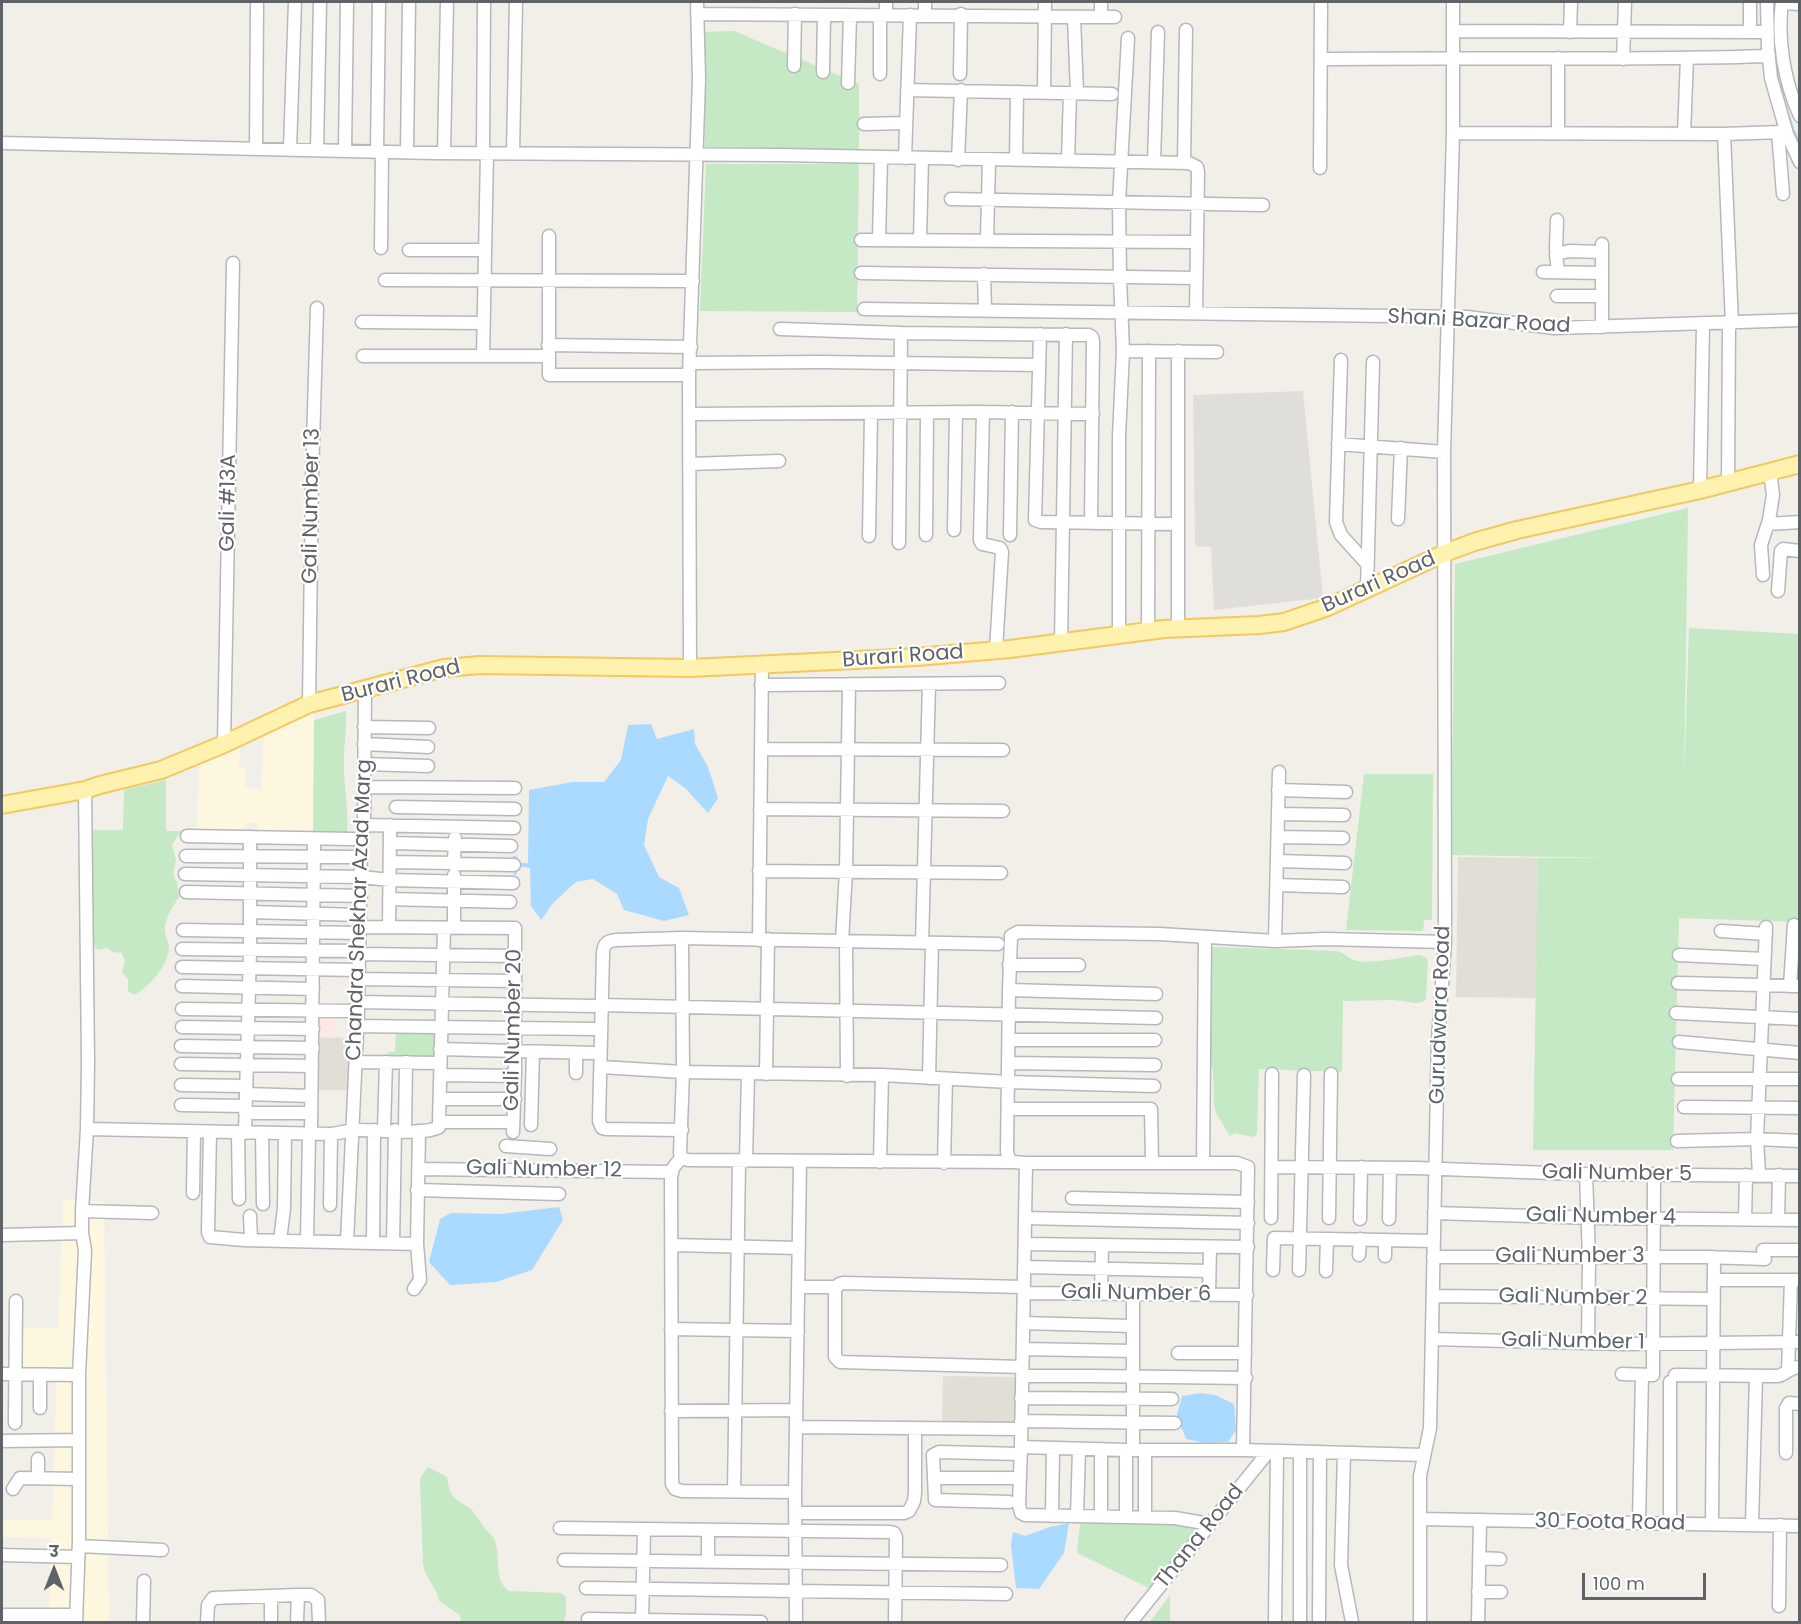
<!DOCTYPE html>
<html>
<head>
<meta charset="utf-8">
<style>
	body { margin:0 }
	#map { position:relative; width:1801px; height:1624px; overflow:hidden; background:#f1efe8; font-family:Poppins,"Noto Sans Devanagari",sans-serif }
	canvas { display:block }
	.frame { position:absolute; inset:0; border:3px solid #5f6368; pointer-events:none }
	.north { position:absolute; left:24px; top:1540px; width:60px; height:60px; -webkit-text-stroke:4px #fff; paint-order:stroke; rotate:0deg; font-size:16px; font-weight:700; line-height:24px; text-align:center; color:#5f6368 }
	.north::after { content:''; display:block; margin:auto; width:21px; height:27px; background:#5f6368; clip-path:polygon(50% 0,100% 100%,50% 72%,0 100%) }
	.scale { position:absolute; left:1582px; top:1573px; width:124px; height:27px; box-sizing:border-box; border:3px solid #5f6368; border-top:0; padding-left:8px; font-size:18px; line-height:21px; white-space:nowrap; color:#5f6368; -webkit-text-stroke:4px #fff; paint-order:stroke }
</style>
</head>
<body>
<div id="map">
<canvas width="1801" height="1624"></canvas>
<div class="frame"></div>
<div class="north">उ</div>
<div class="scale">100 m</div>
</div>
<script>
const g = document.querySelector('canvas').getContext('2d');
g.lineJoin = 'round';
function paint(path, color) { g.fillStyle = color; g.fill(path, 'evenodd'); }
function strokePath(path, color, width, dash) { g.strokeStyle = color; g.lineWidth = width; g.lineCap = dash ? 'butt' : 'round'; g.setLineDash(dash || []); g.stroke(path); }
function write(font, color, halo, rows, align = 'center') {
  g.font = font + ' Poppins,sans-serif'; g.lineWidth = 4.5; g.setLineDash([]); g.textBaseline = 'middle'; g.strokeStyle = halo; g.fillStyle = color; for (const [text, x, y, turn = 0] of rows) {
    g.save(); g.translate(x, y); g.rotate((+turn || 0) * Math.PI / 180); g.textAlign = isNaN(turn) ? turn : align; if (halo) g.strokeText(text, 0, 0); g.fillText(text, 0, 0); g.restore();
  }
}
const commercial = new Path2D(`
	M314 711 313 833H257V823H245L244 833 197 831 199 763 240 744 239 768H245V788L261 790 264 735Z
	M63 1200 104 1202 109 1622H49L51 1538 2 1537V1520H52L57 1370 17 1369 18 1328H58Z`);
const industrial = new Path2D(`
	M1303 391 1323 598 1214 610 1211 547 1195 546 1193 395Z`);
const education = new Path2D(`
	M1458 857 1538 858 1536 998 1456 997Z
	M315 1037 350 1038 349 1090H314Z
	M943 1376 1017 1377V1424L942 1423Z`);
const medical = new Path2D(`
	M315 1013 336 1014V1038L315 1037Z`);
const green = new Path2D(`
	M734 31 859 84V152L705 149 703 32Z
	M706 164H859L857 312 700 311Z
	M1688 508 1684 783 1689 628 1799 634 1800 922 1679 918 1673 1150H1533L1538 858H1612L1451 855 1455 564Z
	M346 711C347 728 344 742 344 758 343 784 349 808 347 834L313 833 314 720Z
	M1364 774H1433L1432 920H1424L1423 931 1346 930Z
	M166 780V831H181L172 845 176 860 173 874 177 883 179 897C174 905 167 915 165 925 163 934 169 940 169 948 168 966 149 987 134 995L128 991V979L122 973 125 961 122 953 113 952 107 948 99 950 95 947 91 933 92 830H123L124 790Z
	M1212 947 1337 951C1345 953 1350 960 1358 961 1371 964 1405 957 1420 955L1425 957 1428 962 1426 999 1423 1002 1416 1003 1394 1000 1343 1001 1342 1072 1259 1069 1257 1134 1253 1137 1235 1133 1230 1136 1217 1115 1214 1106 1213 1071 1207 1050 1210 950Z
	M396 1029 436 1030V1060L388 1059V1052H395Z
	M428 1467 447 1477C448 1483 449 1490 452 1495 457 1502 465 1504 471 1509 477 1515 479 1522 485 1528 488 1533 491 1533 494 1539 502 1556 492 1579 509 1591L561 1593 566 1597V1612L564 1622H461L460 1615 439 1601C437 1587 425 1578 423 1564L420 1478Z
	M1168 1521 1196 1529 1149 1588 1077 1553 1080 1524Z
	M1170 1595V1622H1150Z`);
const water = new Path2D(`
	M651 724 657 739 694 729 695 744 708 767 718 798 708 813 685 788 668 776 648 819 644 845 659 877 679 888 689 915 664 921 624 910 617 894 593 879 576 882 554 902 541 920 531 906 530 868 518 866 516 875H514L513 856H517L518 863H528L529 790 572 782H604L621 760 628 725Z
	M559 1207 563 1220 532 1270 496 1282 450 1285 429 1262 440 1219 451 1213 501 1214Z
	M1201 1393 1215 1395 1234 1404 1236 1430 1228 1442 1205 1443 1186 1439 1177 1415 1182 1396Z
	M1069 1523 1064 1553 1039 1589 1016 1588 1011 1545 1013 1532 1025 1536 1050 1527Z`);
const stream = new Path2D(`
	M1777 76 1793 129 1800 141`);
const minor = new Path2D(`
	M1101 2V17
	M1767 2 1768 49 1771 78 1787 134
	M1782 2C1777 39 1784 81 1800 116
	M1782 3 1800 4
	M697 14 1115 17
	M925 14V2
	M880 15V74
	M886 15V2
	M1074 17 1077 93
	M1453 31 1768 32
	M1570 32 1571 2
	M1750 32V2
	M1321 59C1470 57 1620 61 1769 56
	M1623 59 1625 2
	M794 66 795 14
	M823 72 824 15
	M960 74 961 14
	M848 83 850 16
	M907 90 1112 94
	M1044 92 1045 2
	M864 124 906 123
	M1778 132 1783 194
	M1453 133 1724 134 1781 132 1787 134 1800 162
	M1558 133V58
	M1684 134 1687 58
	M1724 134 1732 324
	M2 143 434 153 782 155 1189 163 1197 167 1198 172 1196 313
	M256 148 257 3
	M290 149 295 2
	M317 150 320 2
	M345 151 347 2
	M377 151 379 2
	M407 152 409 2
	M444 153 447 2
	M483 153 484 2
	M513 153 516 2
	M905 158 910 15
	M958 160 961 90
	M1016 160 1017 92
	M1068 161 1070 93
	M1154 162 1158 32
	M1184 163 1186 30
	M1320 168 1321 2
	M951 199 1263 205
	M549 236V375H689
	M861 240 1196 242
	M879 240 881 158
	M920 240 922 158
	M987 240 989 160
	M381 248 382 152
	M1556 249 1557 220
	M409 250H485
	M1543 272 1602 273
	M1558 272 1556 254 1569 251 1601 252
	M861 273 1196 278
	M984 274 985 311
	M385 280 693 281
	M1557 296H1601
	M864 309 1467 317 1554 328 1800 320
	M362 322 483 323
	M1602 327V244
	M780 329 901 333 1089 335 1092 337 1093 341 1091 523
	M1040 334 1035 520 1041 522 1177 524
	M548 345 691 347
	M1123 351 1217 352
	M1178 351V628
	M363 356H548
	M483 356 487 153
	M1341 360 1336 522 1341 535 1368 565
	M690 363 822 362 1039 365
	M983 412 980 540 982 544 1000 548 1002 552 996 650
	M690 414 983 412 1093 414
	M1338 444 1444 452
	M690 464 779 461
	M1728 483 1729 324
	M1700 490 1703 324
	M1398 519 1401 448
	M1768 524 1800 522
	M954 530 956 412
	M926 535 927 413
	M1010 535 1012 412
	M869 536 871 413
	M899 543 901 333
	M1763 575 1761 545 1769 520 1773 495 1770 472
	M1367 589 1373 362
	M1778 591 1781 551 1783 549 1800 551
	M1148 631 1149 351
	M1119 635V436L1123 351 1120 278 1119 202 1128 38
	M1061 642 1066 334
	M690 668 689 375 699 79 697 2
	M761 685 999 683
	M309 704 312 478 317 308
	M364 727 429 728
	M224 744 233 263
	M364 744 428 747
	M761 749 1003 750
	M364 764 428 766
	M364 787 515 788
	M1278 790 1346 792
	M396 807 515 809
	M760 809 1003 811
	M1278 814 1344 815
	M364 825 514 828
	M187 836 353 839
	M1278 837 1343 838
	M390 843 511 846
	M186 856 361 857
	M1278 861 1345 863
	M390 862 453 863 454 865 456 864 453 863
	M454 862 455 838
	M456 864 514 865
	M759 871 1001 873
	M185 874 361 877 390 880 513 883
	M454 875V928
	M1277 885 1343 887
	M186 892 361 896
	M389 899 510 902
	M250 912 360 915
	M360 927 515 928V1070L513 1132
	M389 927 390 825
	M183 930 360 933
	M1721 931 1766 934
	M759 940 762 665
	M842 941 846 871 849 684
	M1275 941 1279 772
	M846 942 847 1076
	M922 943 929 684
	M998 944 682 938 683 1072 680 1153 681 1158 688 1160 1013 1162
	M182 949 360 951
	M360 954 515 956
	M1679 955 1764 959
	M1009 965H1079
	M182 967 359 970
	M359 979 514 981
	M1678 983 1800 986
	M182 986 313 989
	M1790 986 1794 925
	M1009 990 1156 994
	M359 1002 595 1006
	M602 1005 1156 1018
	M182 1009 358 1011
	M1676 1013 1800 1019
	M357 1026 594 1029
	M182 1027 313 1029
	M1009 1040H1155
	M1679 1042 1800 1053
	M181 1046 313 1048
	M440 1049 594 1053
	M356 1062 440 1063
	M1009 1063 1155 1065
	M181 1064 312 1066
	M601 1067 683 1072 882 1075 1009 1082 1154 1086
	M576 1073V1053
	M766 1074 768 939
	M444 1075 515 1076
	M929 1078 932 943
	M1678 1079H1800
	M181 1085 246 1086
	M246 1094 311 1096
	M445 1099H515
	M181 1105 245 1106
	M1684 1107 1800 1108
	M1009 1109H1151L1152 1162
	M245 1113H311
	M439 1122H513
	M531 1125 533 1052
	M87 1129 331 1134C339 1133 347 1131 355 1130 375 1129 424 1136 439 1127V1122L444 928
	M384 1130 386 1062
	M405 1130 406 1062
	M682 1130 606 1129 602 1128 599 1121 603 952C604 943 608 941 616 940L682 938
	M210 1132 208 1232 210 1237 244 1240 417 1244
	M238 1133 239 1199
	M245 1133 250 950V837
	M262 1133 263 1204
	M311 1134 314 845
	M1677 1141 1757 1139 1800 1141
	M506 1146 550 1149
	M681 1158 673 1168 671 1177 672 1484 675 1489 682 1491 795 1492
	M746 1161 748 1074
	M880 1162 882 1075
	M1203 1162 1205 937
	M944 1163 946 1079
	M1026 1163 1021 1447 1126 1450H1243L1424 1455
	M1272 1167 1416 1168 1577 1174 1800 1176
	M418 1169 671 1172
	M1586 1174 1589 1258 1588 1343
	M1759 1175 1757 1139 1766 927
	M417 1190 559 1194
	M193 1193 194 1132
	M1072 1198 1248 1202
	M330 1205 331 1134
	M82 1211 152 1213
	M1434 1213 1597 1218 1800 1220
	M250 1216 251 1240
	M1025 1218 1248 1223
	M1271 1218 1272 1074
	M1329 1218 1331 1074
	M1360 1219 1361 1167
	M1389 1219 1390 1168
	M1745 1219 1746 1175
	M1778 1220 1779 1175
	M2 1235 82 1233
	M280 1241 284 1208 285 1134
	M307 1241 309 1134
	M347 1242 358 1011 361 845 364 825 365 689
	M373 1243 374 1130
	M393 1243 395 1130
	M1025 1244 1248 1247
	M671 1245 799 1248
	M1763 1250H1800
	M1359 1255 1360 1239
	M1385 1256V1240
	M1433 1257H1707L1765 1259
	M1025 1267 1209 1271
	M1273 1270 1274 1238 1434 1241
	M1299 1270 1304 1075
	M1326 1271 1327 1239
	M1720 1280H1800
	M799 1287H836
	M414 1289 420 1280 417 1244 419 1131
	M1024 1293 1247 1295
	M1101 1293 1102 1245
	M1209 1295 1210 1247
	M1433 1296 1714 1299
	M1023 1323 1132 1326
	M671 1329 798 1331
	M1432 1339 1623 1344 1800 1342
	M1023 1349 1132 1351
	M1178 1353H1245
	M1022 1367 840 1362 835 1357V1290L839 1284 843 1283 1024 1287
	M1788 1371 1791 1280
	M2 1374 79 1375
	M1622 1374 1653 1375 1654 1174
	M1675 1375 1778 1376C1786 1374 1790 1367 1800 1367
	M1022 1376H1090
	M1091 1376 1246 1378
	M1021 1398 1172 1399
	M40 1408V1375
	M671 1411 796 1410
	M1021 1421 1175 1423
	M15 1423 16 1301
	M796 1427 1021 1429
	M2 1441 79 1440
	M1021 1447 1019 1505 1021 1513 1025 1515 1175 1518 1210 1524
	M1133 1450V1298
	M1243 1450 1248 1167 1237 1163H1026L1013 1162 1009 1159 1007 1152 1009 990 1011 936 1018 932 1159 934 1275 941 1325 939 1445 942
	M1344 1453 1341 1565 1352 1622
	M1786 1453V1408L1789 1403 1800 1404
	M38 1459V1478
	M934 1478H1020
	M13 1489 20 1478 79 1479
	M734 1491 739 1161
	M1009 1502 935 1500 933 1455 939 1452 1020 1454
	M796 1513H904L909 1511 914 1501 915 1493V1429
	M1052 1516 1053 1448
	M1077 1516 1079 1449
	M1101 1516V1449
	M1126 1517V1450
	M1145 1517V1450
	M1421 1519 1800 1526
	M1639 1523 1642 1375
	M1670 1524V1382
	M1712 1524 1714 1257
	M1752 1525 1756 1376
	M560 1528 890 1532 894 1533 896 1537 895 1622
	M79 1546 162 1550
	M2 1555 78 1557
	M1479 1558 1500 1559
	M564 1560 1001 1565
	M708 1562V1530
	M586 1588 1006 1594
	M1478 1592H1501
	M1779 1606 1780 1525
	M2 1615H76
	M588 1619 761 1622
	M76 1622 79 1540V1375L85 1250 82 1233V1211L87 1129 88 1063 85 790
	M143 1622 144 1581
	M207 1622 208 1605 213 1598 298 1595H311L318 1600 319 1622
	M271 1622V1596
	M297 1622 298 1595
	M642 1622 644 1529
	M796 1622 795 1492 800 1162
	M1131 1622 1269 1451
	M1275 1622 1277 1451
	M1300 1622V1452
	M1319 1622 1320 1452
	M1420 1622V1476L1430 1428 1438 1040 1445 942 1444 452 1453 133V2
	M1478 1622 1480 1520`);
const major = new Path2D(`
	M2 805 85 790 100 785 161 770 224 744 309 704 444 668 480 665 690 668 917 657 1010 649 1164 629 1259 625 1284 622 1328 607 1445 553 1474 542 1517 530 1700 490 1800 464`);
const streetNames = [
	["Shani Bazar Road",1479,322,3],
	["Gali #13A",229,503,-89],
	["Gali Number 13",312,506,-89],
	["Burari Road",1379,583,-24],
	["Burari Road",903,657,-4],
	["Burari Road",401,682,-14],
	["Chandra Shekhar Azad Marg",360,910,-88],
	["Gurudwara Road",1441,1015,-88],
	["Gali Number 20",514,1030,-89],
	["Gali Number 12",544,1170,1],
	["Gali Number 5",1617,1174,1],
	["Gali Number 4",1601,1217,1],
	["Gali Number 3",1570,1257],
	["Gali Number 6",1136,1294,1],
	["Gali Number 2",1573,1298,1],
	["Gali Number 1",1573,1342,1],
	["30 Foota Road",1610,1523,1],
	["Thana Road",1200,1537,-51]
];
paint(commercial, '#fef7e0');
paint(industrial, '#e0deda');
paint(education, '#e1ded6');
paint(medical, '#fce8e6');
paint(green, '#c5e8c5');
paint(water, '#aadaff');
strokePath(stream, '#aadaff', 2);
strokePath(minor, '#b5b8bc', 15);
strokePath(major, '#f2c960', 20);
strokePath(minor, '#fff', 12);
strokePath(major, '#fff2af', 16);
write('21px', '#5f6368', '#fff', streetNames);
</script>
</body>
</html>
